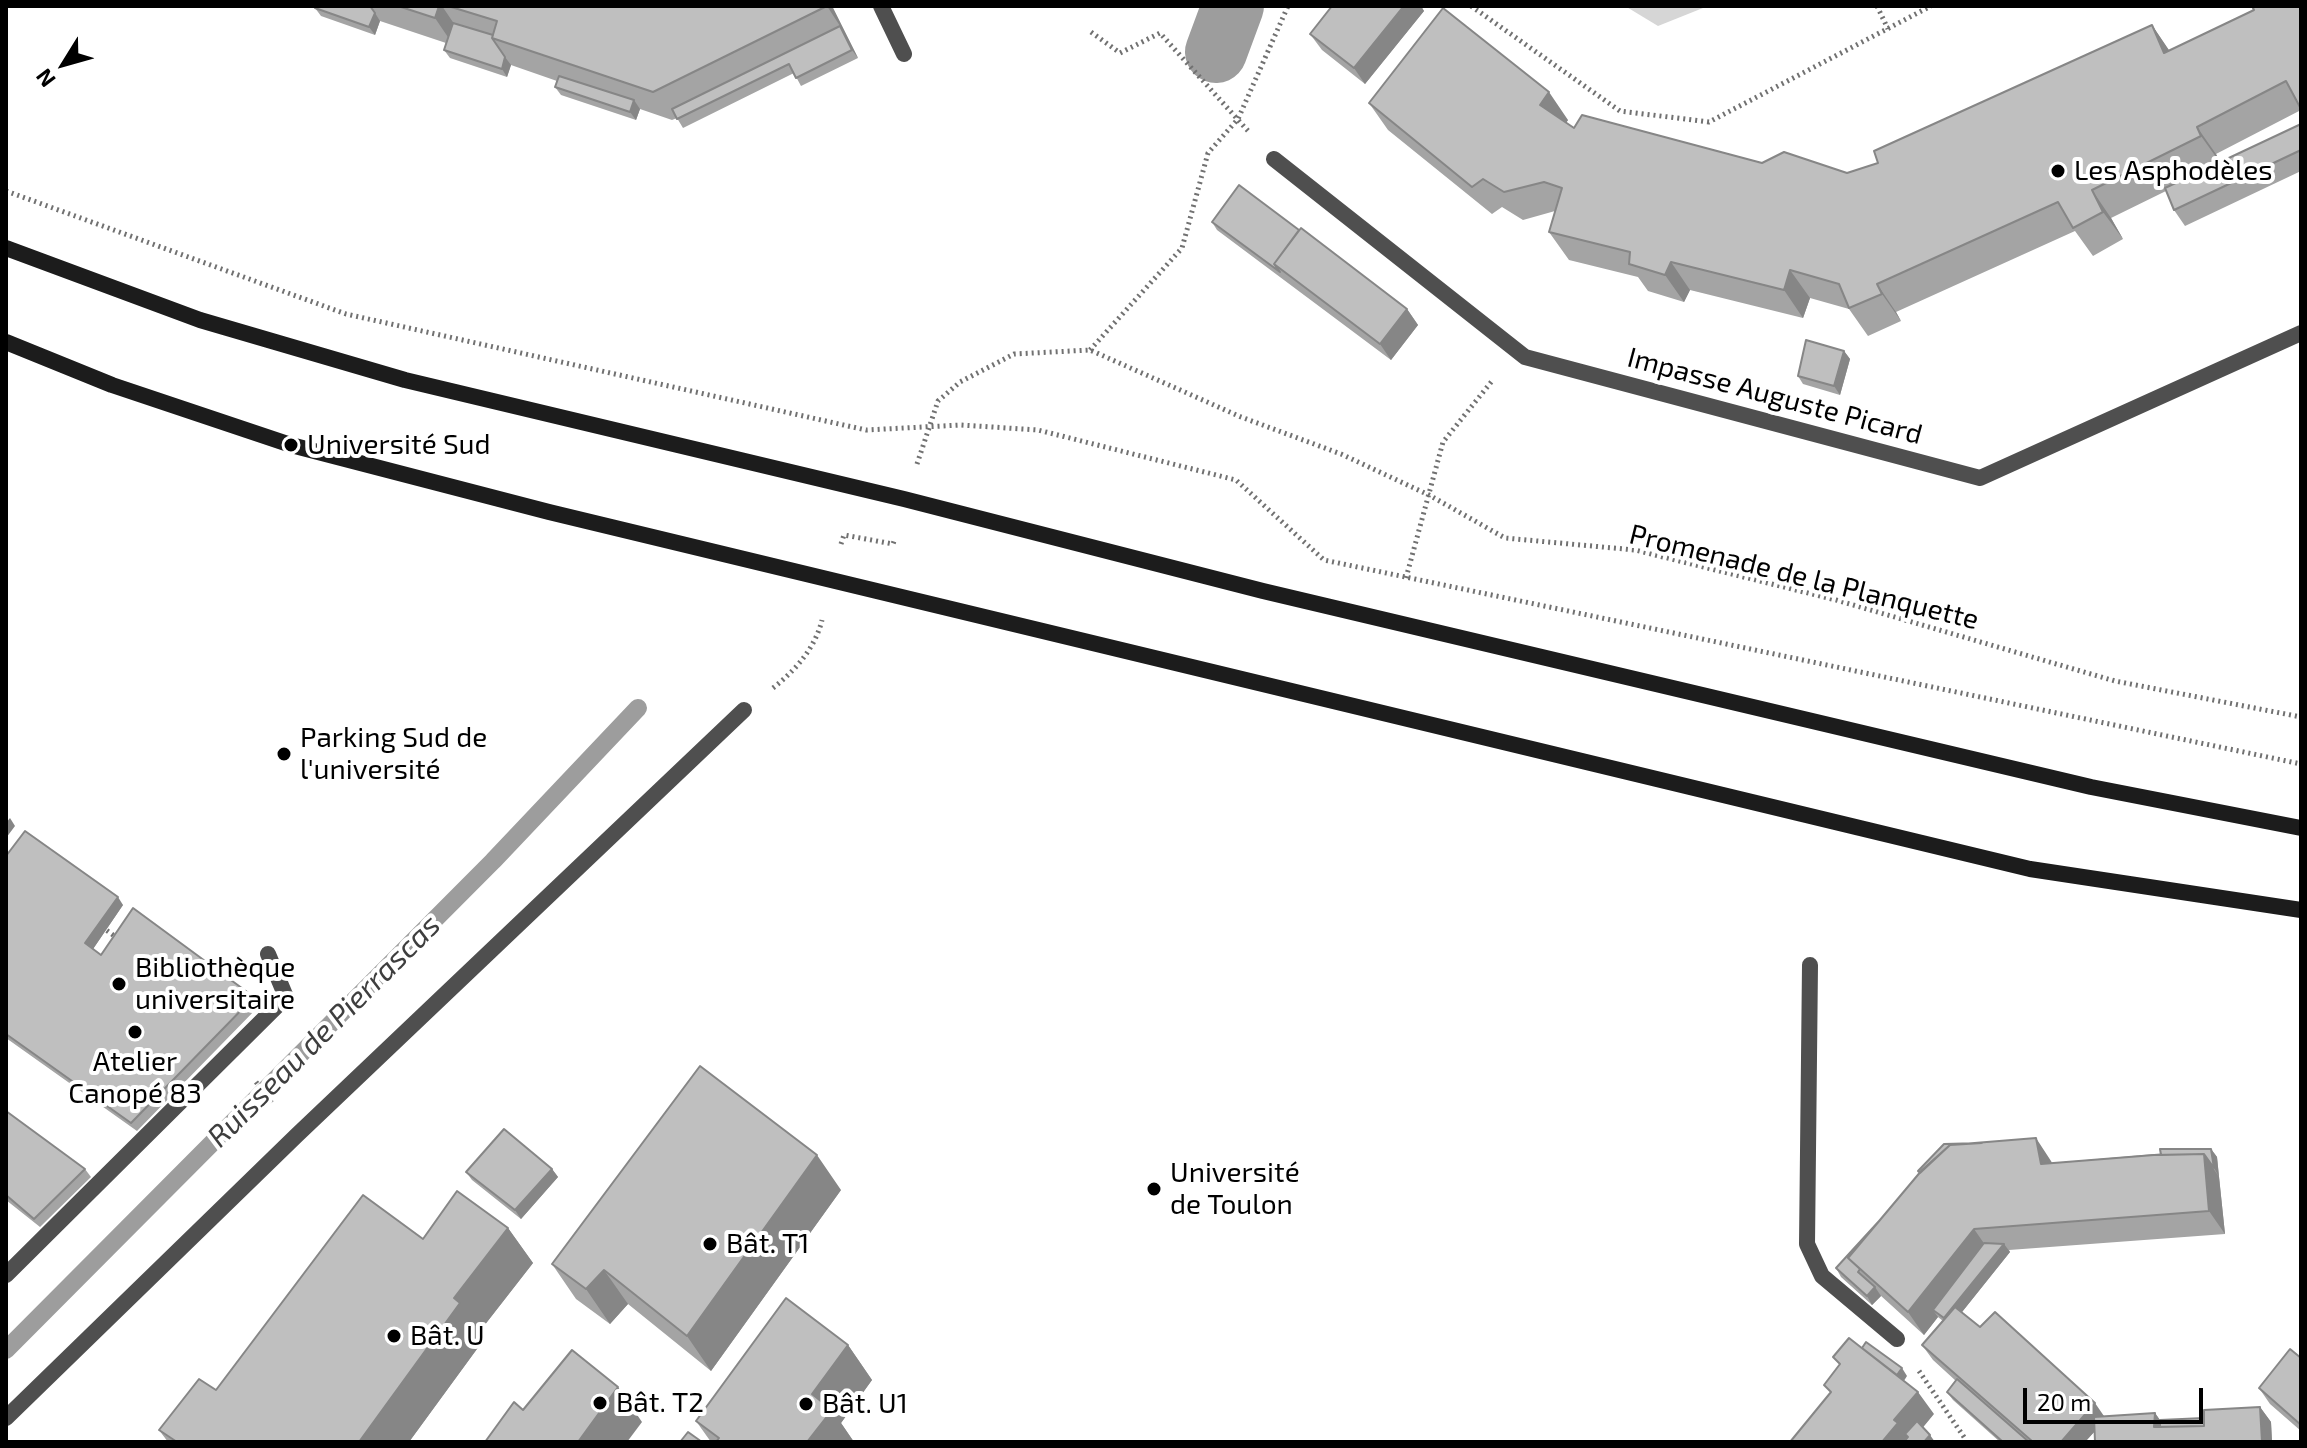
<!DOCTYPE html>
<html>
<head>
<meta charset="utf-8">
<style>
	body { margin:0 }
	#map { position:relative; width:2307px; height:1448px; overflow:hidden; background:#fff; font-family:"Exo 2",sans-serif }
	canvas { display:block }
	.frame { position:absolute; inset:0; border:8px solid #000; pointer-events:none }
	.north { position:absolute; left:24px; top:24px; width:80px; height:80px; -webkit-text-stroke:6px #fff; paint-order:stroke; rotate:233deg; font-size:22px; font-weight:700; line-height:32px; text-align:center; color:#000 }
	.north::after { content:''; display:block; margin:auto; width:28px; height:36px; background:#000; clip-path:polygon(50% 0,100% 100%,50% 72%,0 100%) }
	.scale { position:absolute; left:2023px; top:1388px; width:180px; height:36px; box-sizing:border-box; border:4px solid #000; border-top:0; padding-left:10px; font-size:24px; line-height:28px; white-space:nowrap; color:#000; -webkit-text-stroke:6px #fff; paint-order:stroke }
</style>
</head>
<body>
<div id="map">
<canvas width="2307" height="1448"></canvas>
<div class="frame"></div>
<div class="north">N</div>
<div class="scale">20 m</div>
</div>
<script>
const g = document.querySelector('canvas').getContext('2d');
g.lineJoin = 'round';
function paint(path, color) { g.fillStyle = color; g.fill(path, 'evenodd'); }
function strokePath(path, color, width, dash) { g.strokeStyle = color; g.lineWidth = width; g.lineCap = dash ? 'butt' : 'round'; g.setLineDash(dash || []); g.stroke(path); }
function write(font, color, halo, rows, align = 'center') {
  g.font = font + ' "Exo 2",sans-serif'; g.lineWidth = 8; g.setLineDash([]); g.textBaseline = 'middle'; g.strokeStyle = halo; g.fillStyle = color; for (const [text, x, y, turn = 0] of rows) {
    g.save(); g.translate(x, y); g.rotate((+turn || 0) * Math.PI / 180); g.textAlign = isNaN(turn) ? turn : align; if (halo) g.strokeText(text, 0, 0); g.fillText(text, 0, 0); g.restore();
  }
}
const green = new Path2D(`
	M1625 6H1708L1658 26Z`);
const stream = new Path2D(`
	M6 1350 493 861 638 708`);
const canal = new Path2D(`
	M1216 52 1233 6`);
const path = new Path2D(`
	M1471 6 1620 111 1709 122 1931 6
	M1877 6 1888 29
	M1091 32 1120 53 1160 33 1249 132
	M6 191 346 314 866 430 961 425 1038 430 1236 480 1324 560 2301 764
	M1090 350 1182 248 1208 153 1238 119 1288 6
	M917 464 938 401 960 382 1014 354 1090 350 1241 417 1341 454 1429 495 1505 538 1635 550 1836 600 2115 681 2301 717
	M841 544 844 535 893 544 895 538
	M1406 578 1443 442 1492 381
	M773 688C796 670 815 648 822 620
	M102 927 120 940
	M256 1082 274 1106
	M1919 1371 1966 1440`);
const service = new Path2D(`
	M6 1275 286 997 268 954`);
const pedestrian = new Path2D(`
	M1810 965 1807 1244 1822 1276 1897 1339
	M6 1418 297 1135 744 710`);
const minor = new Path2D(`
	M881 6 904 54
	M1274 159 1525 357 1980 478 2301 333`);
const secondary = new Path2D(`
	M6 248 200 320 405 380 904 499 1263 591 2091 787 2301 828
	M6 342 112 385 291 445 549 512 2030 869 2301 910`);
const wall = new Path2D(`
	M316 6H832L858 58 801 86 794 73 683 128 677 118 672 120 640 109 636 120 561 95 555 87 557 81 511 65 507 77 450 58 444 50 446 43 380 21 375 35 321 16 315 8Z
	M1332 6H1421L1424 11 1365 84 1322 50 1310 34Z
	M2301 6V110L2216 154 2220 162 2301 124V171L2185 226 2174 210 2166 191 2111 218 2123 239 2093 256 2075 231 1896 312 1901 321 1868 336 1849 309 1810 298 1803 318 1690 290 1684 302 1648 291 1638 277 1569 260 1549 232 1555 211 1523 220 1502 207 1492 214 1388 130 1369 103 1568 120 1566 123 1574 128 1762 163 1847 173 1878 163 2152 25 2169 51Z
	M1212 222 1299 230 1407 309 1418 325 1391 360 1217 230Z
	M1844 351 1850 359 1840 395 1803 384 1798 376Z
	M6 856 123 905 93 949 101 955 254 997 260 1005 137 1131 6 1038Z
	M6 1111 85 1169 91 1177 40 1227 6 1200Z
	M2211 1149 2217 1157 2225 1234 2009 1250 2010 1252 1962 1312 1980 1327 2104 1416 2155 1413 2160 1420 2204 1418 2260 1407 2271 1422 2272 1442H2095V1431L2085 1442H2000L1953 1400 1947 1392 1956 1381 1933 1360 1922 1345 1943 1321 1938 1317 1924 1335 1880 1295 1881 1296 1872 1305 1841 1277 1836 1268 2051 1161 2052 1163Z
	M552 1169 558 1177 521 1219 472 1180 466 1172Z
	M841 1190 711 1371 628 1304 610 1324 576 1299 552 1264Z
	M508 1228 533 1263 480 1331 485 1338 409 1442H168L159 1430 216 1390Z
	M848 1345 872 1380 841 1423 854 1442H711L696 1421Z
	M2301 1358V1431L2270 1404 2259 1388Z`);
const shadedWall = new Path2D(`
	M439 6H442L459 31 454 46 435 18Z
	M827 6H832L858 58 852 50 840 26Z
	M1404 6H1421L1424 11 1365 84 1354 68Z
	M375 13 380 21 375 35 369 27Z
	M2152 25 2171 53H2164Z
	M505 57 511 65 507 77 502 69Z
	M1549 92 1568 120 1559 133 1540 105Z
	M634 100 640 109 636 120 630 112Z
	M2197 127 2216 154 2221 164 2201 136Z
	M2092 190 2111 218 2123 239 2103 212Z
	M1671 262 1690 290 1684 302 1665 275Z
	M1790 270 1810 298 1803 318 1784 290Z
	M1877 284 1896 312 1901 321 1882 294Z
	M1407 309 1418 325 1391 360 1380 344Z
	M1844 351 1850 359 1840 395 1834 386Z
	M10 818 15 826 6 838V823Z
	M118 897 123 905 91 952 85 943Z
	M2036 1138 2051 1161 2057 1186 2041 1164Z
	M2211 1149 2217 1157 2219 1177 2214 1168Z
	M2204 1154 2219 1177 2225 1234 2209 1211Z
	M817 1155 841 1190 711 1371 687 1336Z
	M552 1169 558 1177 521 1219 515 1210Z
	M508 1228 533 1263 480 1331 485 1338 409 1442H359L454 1298Z
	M1974 1229 1990 1252 1933 1310 1938 1317 1924 1335 1908 1312Z
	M2004 1244 2010 1252 1950 1327 1944 1318Z
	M604 1270 628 1304 610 1324 586 1289Z
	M1875 1287 1881 1296 1872 1305 1867 1296Z
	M848 1345 872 1380 841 1423 854 1442H807L812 1394Z
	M1902 1368 1907 1376 1900 1387 1895 1379Z
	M618 1387 642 1422 627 1442H578Z
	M1918 1392 1934 1414 1911 1442H1882L1894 1420Z
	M2095 1403 2106 1419 2085 1442H2061Z
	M2260 1407 2271 1422 2272 1442H2262Z
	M2155 1413 2166 1429 2154 1427Z
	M1930 1435 1935 1442H1924Z`);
const building = new Path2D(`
	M316 6H370L375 13 369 27 315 8Z
	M398 6H439L435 18Z
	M448 6H827L653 92 492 38 497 21Z
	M1332 6H1404L1354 68 1310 34Z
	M2252 6H2301V109L2286 81 2197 127 2201 136 2092 190 2103 212 2073 228 2058 202 1877 284 1882 294 1849 308 1839 284 1790 270 1784 290 1671 262 1665 275 1629 264 1630 252 1549 232 1562 188 1544 182 1504 192 1483 179 1472 187 1369 103 1443 8 1549 92 1540 105 1574 128 1582 115 1762 163 1784 152 1847 173 1878 163 1874 151 2152 25 2164 53 2254 10Z
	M453 23 493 35 492 38 505 57 502 69 444 50Z
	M840 26 852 50 796 78 789 64 677 119 672 109Z
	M559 76 634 100 630 112 555 87Z
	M2301 124V150L2174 210 2165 188Z
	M1239 185 1299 230 1274 264 1280 272 1212 222Z
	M1301 228 1407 309 1380 344 1274 264Z
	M1806 340 1844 351 1834 386 1798 376Z
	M25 831 118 897 85 943 101 955 133 908 254 997 131 1123 6 1034V856Z
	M700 1066 817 1155 687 1336 604 1270 586 1289 552 1264Z
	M6 1111 85 1169 34 1219 6 1195Z
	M504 1129 552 1169 515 1210 466 1172Z
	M2036 1138 2041 1164 2154 1155 2204 1154 2209 1211 1974 1229 1908 1312 1848 1258 1922 1170 1950 1145Z
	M1982 1143 1950 1145 1920 1173 1918 1171 1944 1144Z
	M2160 1149H2211L2214 1168 2204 1154 2161 1155Z
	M457 1191 508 1228 454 1298 460 1303 359 1442H177L159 1430 199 1379 216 1390 363 1195 423 1239Z
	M1880 1220 1848 1258 1860 1269 1858 1272 1875 1287 1867 1296 1836 1268Z
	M1984 1243 2004 1244 1944 1318 1933 1310Z
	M786 1298 848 1345 812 1394 832 1410 807 1442H716L719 1438 696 1421Z
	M1955 1307 1980 1327 1995 1312 2095 1403 2061 1442H2033L1922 1345Z
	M1849 1338 1918 1392 1894 1420 1898 1423 1882 1442H1790L1831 1392 1824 1385 1840 1364 1833 1357Z
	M1866 1342 1902 1368 1897 1375 1862 1348Z
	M2290 1349 2301 1358V1425L2259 1388Z
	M572 1350 618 1387 578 1442H485L514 1402 523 1410Z
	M1957 1379 2029 1442H2003L1947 1392Z
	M2260 1407 2262 1442H2095L2094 1417 2155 1413 2154 1427 2204 1426V1410Z
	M2204 1418V1426L2160 1427V1420Z
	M1917 1421 1930 1435 1924 1442H1904L1908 1437 1905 1434Z
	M688 1432 702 1442H680Z`);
const markers = [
	[2058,171,8,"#000"],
	[291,445,8,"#000"],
	[284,754,8,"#000"],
	[119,984,8,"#000"],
	[135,1032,8,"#000"],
	[1154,1189,8,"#000"],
	[710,1244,8,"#000"],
	[394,1336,8,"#000"],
	[600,1403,8,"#000"],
	[806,1404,8,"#000"]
];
const poiNames = [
	["Les Asphodèles",2074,171],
	["Université Sud",307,445],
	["Parking Sud de",300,738],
	["l'université",300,770],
	["Bibliothèque",135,968],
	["universitaire",135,1000],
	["Atelier",135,1062,"center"],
	["Canopé 83",135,1094,"center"],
	["Université",1170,1173],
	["de Toulon",1170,1205],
	["Bât. T1",726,1244],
	["Bât. U",410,1336],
	["Bât. T2",616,1403],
	["Bât. U1",822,1404]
];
const streetNames = [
	["Impasse Auguste Picard",1775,396,15],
	["Promenade de la Planquette",1804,577,14]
];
const waterNames = [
	["Ruisseau de Pierrascas",324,1031,-45]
];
paint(green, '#d6d6d6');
strokePath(stream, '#9d9d9d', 18);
strokePath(canal, '#9d9d9d', 62);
strokePath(path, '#717171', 5, [2, 4]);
strokePath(service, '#4f4f4f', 16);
strokePath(pedestrian, '#4f4f4f', 16);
strokePath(minor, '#4f4f4f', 16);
strokePath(secondary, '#1c1c1c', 16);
paint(wall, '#a4a4a4');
paint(shadedWall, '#868686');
paint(building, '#bfbfbf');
strokePath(building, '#868686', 2);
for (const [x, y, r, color] of markers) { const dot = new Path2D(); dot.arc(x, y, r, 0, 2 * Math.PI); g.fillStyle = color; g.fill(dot); strokePath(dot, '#fff', 3); }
write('28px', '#000', '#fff', poiNames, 'left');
write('28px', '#000', '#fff', streetNames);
write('italic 30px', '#3e3e3e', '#fff', waterNames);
</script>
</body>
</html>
